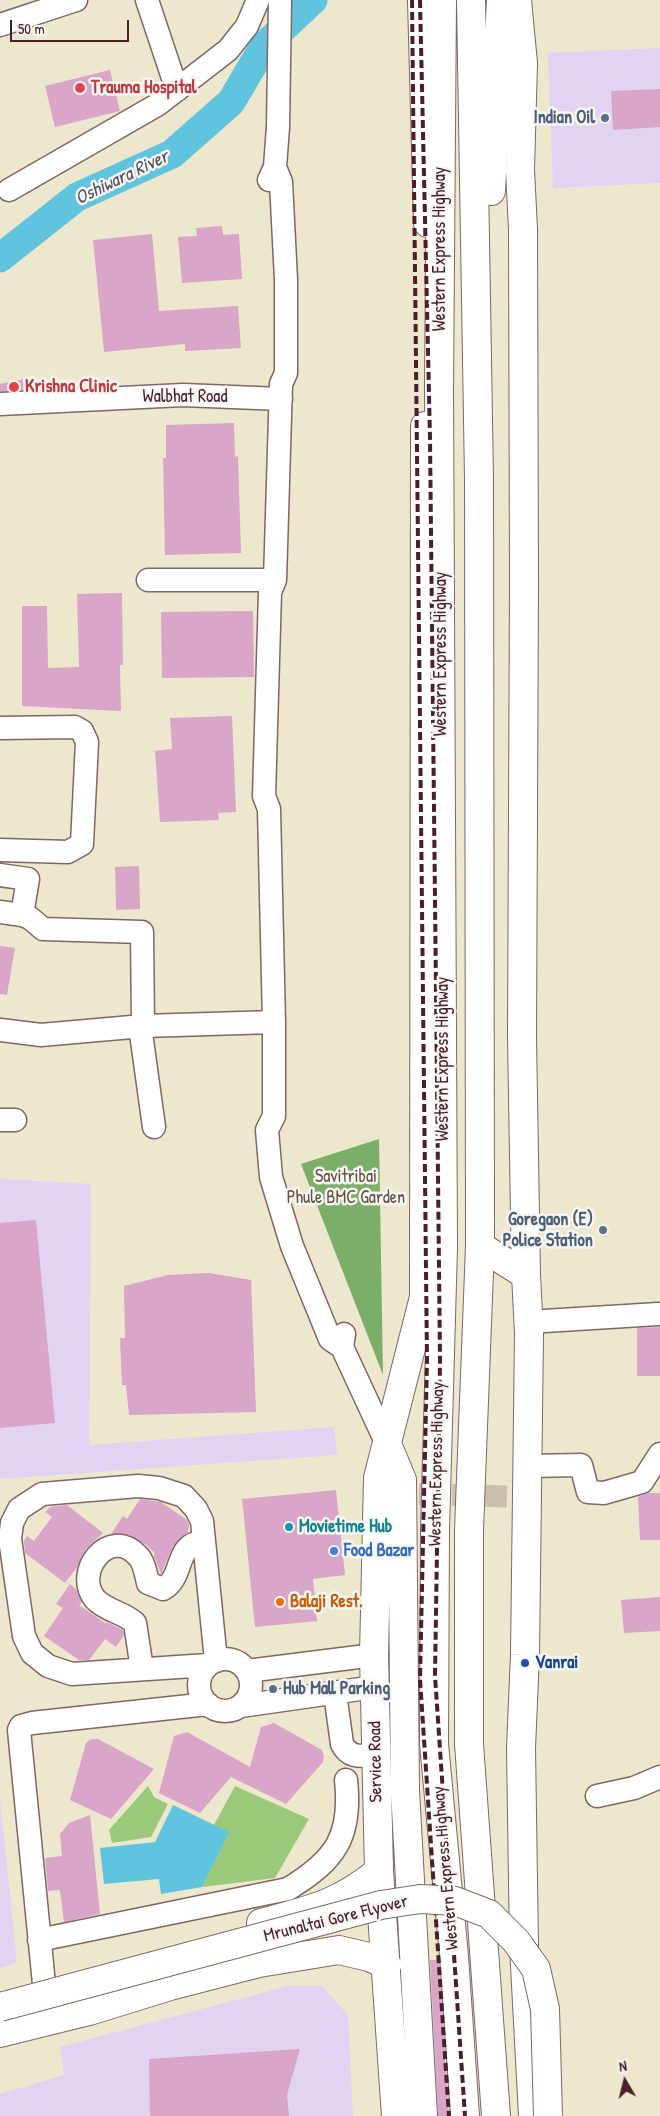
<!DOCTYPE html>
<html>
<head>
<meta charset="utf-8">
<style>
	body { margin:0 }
	#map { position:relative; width:660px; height:2116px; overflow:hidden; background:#ece7cd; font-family:"Patrick Hand",sans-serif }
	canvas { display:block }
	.north { position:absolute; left:600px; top:2056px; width:50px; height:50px; -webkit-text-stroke:4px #f6f6f2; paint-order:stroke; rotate:352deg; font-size:14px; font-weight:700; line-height:20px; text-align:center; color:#4a1f2b }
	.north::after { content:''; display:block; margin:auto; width:18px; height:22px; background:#4a1f2b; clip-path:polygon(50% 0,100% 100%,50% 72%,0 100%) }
	.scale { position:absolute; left:10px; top:20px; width:119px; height:22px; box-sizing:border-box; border:2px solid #4a1f2b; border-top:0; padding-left:6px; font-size:15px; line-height:18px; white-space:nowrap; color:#4a1f2b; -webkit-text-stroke:4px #f6f6f2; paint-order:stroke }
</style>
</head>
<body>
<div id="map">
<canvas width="660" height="2116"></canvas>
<div class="north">N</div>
<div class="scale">50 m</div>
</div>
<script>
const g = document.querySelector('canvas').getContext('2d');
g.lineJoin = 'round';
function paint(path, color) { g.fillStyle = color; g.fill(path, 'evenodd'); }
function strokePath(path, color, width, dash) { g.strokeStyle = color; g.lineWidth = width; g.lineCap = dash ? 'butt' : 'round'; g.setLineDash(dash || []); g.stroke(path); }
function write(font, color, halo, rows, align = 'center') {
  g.font = font + ' "Patrick Hand",sans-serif'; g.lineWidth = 5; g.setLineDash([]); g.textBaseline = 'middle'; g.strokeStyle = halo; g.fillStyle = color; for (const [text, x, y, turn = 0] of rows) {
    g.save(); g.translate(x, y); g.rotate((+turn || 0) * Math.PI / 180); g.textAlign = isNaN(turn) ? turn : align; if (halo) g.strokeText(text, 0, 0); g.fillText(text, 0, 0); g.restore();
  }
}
const built = new Path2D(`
	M660 48V183L553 188 548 53Z
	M0 1179 91 1184 89 1445 334 1427 337 1455 0 1479Z
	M0 1799 17 1963 0 1968Z
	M288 1986H322L348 2015 353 2116H0V2094L64 2075 60 2047Z`);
const green = new Path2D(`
	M148 1786 154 1797 168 1804 151 1837 112 1843 109 1830Z
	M235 1786 309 1819 275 1878 202 1887 228 1832 214 1825Z`);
const forest = new Path2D(`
	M379 1139 383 1375 301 1164Z`);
const water = new Path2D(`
	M173 1805 229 1832 202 1887 161 1894 159 1879 104 1884 100 1848 155 1842Z`);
const river = new Path2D(`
	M0 258 77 197 172 154 231 102 264 46 313 0`);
const building = new Path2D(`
	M110 70 120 111 55 127 45 86Z
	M660 89V127L613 130 611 91Z
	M222 226 223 235 239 234 242 279 182 283 178 237 197 236 196 228Z
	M152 234 159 311 238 306 241 348 185 351V344L104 352 93 240Z
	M25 379 27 390 0 391V384Z
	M234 423 235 457 238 456 241 553 165 555 163 458H166V425Z
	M122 593 123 665H120L121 711 22 706V606H47L48 668 79 667 77 594Z
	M253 611 254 677 162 678 161 612Z
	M232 716 236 812 218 813 219 820 160 822 155 751 172 749 170 718Z
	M139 866 140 909 116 910 115 867Z
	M0 946 15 948 7 995 0 994Z
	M36 1220 55 1423 0 1428V1223Z
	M209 1273 251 1280 256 1412 129 1415 126 1385H122L120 1338H125L124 1286 168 1275Z
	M660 1327V1376H637V1328Z
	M336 1490 345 1575 313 1579 317 1621 255 1627 242 1499Z
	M648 1493H660V1540H640L638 1497Z
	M140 1499 161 1502 187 1520 189 1525 188 1532 173 1546 161 1574 154 1556 155 1553 145 1544 129 1535 111 1534 123 1516 127 1519Z
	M67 1505 103 1533 86 1549 78 1566 65 1583 25 1553 24 1541 27 1536 34 1541 52 1517 45 1512 50 1507Z
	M70 1584 76 1589 82 1602 79 1605 105 1623 106 1622 123 1630 124 1635 116 1647 105 1639 89 1660H79L44 1636 63 1608 56 1604Z
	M660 1597V1631L624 1633 621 1600Z
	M274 1723 322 1750 324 1756 323 1762 286 1804 231 1777 200 1813 159 1793 174 1736 187 1732 250 1767 261 1727Z
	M91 1739H98L154 1769 111 1819 70 1800 86 1743Z
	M90 1815 100 1914 64 1922 60 1890 48 1891 45 1858 62 1856 60 1834 64 1829 69 1823Z
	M430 1960H439L449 2116H438Z
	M300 2049 287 2095 289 2116H150L149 2059Z`);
const minorTunnel = new Path2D(`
	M386 1493 527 1497`);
const minor = new Path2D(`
	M147 0 177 90
	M0 25 76 0
	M275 167 281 182 286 280V373L281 384 275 580 270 592 264 796 269 809 274 1022V1116L267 1130 271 1177 292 1246 330 1339 342 1347
	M269 180 275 167 278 127 280 0
	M9 190 157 105 228 50 247 26 258 0
	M0 404 183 395 281 399
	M148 580H275
	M0 728 75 727 82 731 87 742 82 844 68 852 0 850
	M0 875 28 879 22 915 0 912
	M22 915 30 918 43 929 142 932 143 1026
	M140 1026 154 1127
	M0 1030 41 1035 143 1026 274 1022
	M0 1120H15
	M528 1322 658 1314
	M344 1334 342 1347 387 1444
	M528 1466 581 1465 588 1492 604 1493 642 1482 660 1454
	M199 1685a26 26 0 1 1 52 0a26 26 0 1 1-52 0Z
	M208 1665 72 1674 48 1666 32 1653 24 1636 10 1539 12 1523 19 1509 42 1494 138 1486 159 1488 184 1496 196 1509 202 1521 216 1661
	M142 1669 135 1623C123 1612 106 1611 95 1599 73 1572 109 1526 137 1555 144 1561 146 1574 148 1583L163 1589C185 1577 174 1542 204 1542
	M247 1671 374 1655
	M335 1693 342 1744C350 1759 361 1756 376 1755
	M241 1706 374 1687
	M597 1796 634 1788 660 1777
	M39 1940 288 1889C336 1860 352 1836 346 1780
	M44 1984 19 1730 21 1726 32 1723 208 1704`);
const major = new Path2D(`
	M422 0 428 223
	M517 0 523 63 520 170 523 229 524 582 522 1037 526 1275
	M387 1444 402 1480 405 1790 423 2116
	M261 1923C310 1910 339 1904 379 1871
	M0 2033 89 2011 170 1986 259 1963 339 1950 369 1957 387 1965
	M396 2116 379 1871 374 1655 378 1478 424 1297 425 426`);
const highway = new Path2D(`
	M442 0 439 389 443 1247 435 1529 434 1744 454 1956 465 2116
	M471 0 479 478 480 1246 469 1530V1744L496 2116
	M491 191 501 0
	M480 1246 526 1275 529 1333 525 1655 521 1748 524 1947 533 2116`);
const rail = new Path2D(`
	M412 0 427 1360 420 1679 449 2116
	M420 0 430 438 440 1360 435 1676 465 2116`);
const majorBridge = new Path2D(`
	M0 2007 381 1905 420 1899 455 1901 489 1914 516 1941 536 1969 545 2009 548 2116`);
const markers = [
	[80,88,6,"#e0444e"],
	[605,118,5,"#5c6f8a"],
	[14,387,6,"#e0444e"],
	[603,1230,5,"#5c6f8a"],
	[289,1527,5,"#0f9aa8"],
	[334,1551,5,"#3f7fe0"],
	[280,1602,5,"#e8710a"],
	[525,1663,5,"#1a4fb4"],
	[273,1689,5,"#5c6f8a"]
];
const healthNames = [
	["Trauma Hospital",91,88],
	["Krishna Clinic",25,387]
];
const serviceNames = [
	["Indian Oil",595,118],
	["Goregaon (E)",593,1220],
	["Police Station",593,1241],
	["Hub Mall Parking",283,1689,"left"]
];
const streetNames = [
	["Western Express Highway",440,249,-90],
	["Walbhat Road",185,397],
	["Western Express Highway",441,654,-90],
	["Western Express Highway",443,1059,-90],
	["Western Express Highway",437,1464,-89],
	["Service Road",376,1762,-91],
	["Western Express Highway",446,1868,-95],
	["Mrunaltai Gore Flyover",336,1919,-14]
];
const parkNames = [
	["Savitribai",346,1177],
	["Phule BMC Garden",346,1198]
];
const cultureNames = [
	["Movietime Hub",299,1527]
];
const shopNames = [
	["Food Bazar",344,1551]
];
const foodNames = [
	["Balaji Rest.",290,1602]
];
const transitNames = [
	["Vanrai",535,1663]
];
const waterNames = [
	["Oshiwara River",122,178,-26]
];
paint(built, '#e3d3f2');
paint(green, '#9aca79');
paint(forest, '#7bae69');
paint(water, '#60c4de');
strokePath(river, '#60c4de', 29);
paint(building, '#d9a5c9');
strokePath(minorTunnel, '#ccbfad', 22, [22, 11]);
strokePath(minor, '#836564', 25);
strokePath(major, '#836564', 30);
strokePath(highway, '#836564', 30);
strokePath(minor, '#fff', 22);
strokePath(major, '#fff', 28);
strokePath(highway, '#fff', 28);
strokePath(rail, '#4a1f2b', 4, [8, 4]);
strokePath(majorBridge, '#836564', 30, []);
strokePath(majorBridge, '#fff', 28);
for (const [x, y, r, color] of markers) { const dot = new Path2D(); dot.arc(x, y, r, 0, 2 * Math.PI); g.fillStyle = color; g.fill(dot); strokePath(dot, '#f6f6f2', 2); }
write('bold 18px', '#be3a42', '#f6f6f2', healthNames, 'left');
write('bold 18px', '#4e5e75', '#f6f6f2', serviceNames, 'right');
write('18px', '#4a1f2b', '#f6f6f2', streetNames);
write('18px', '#625242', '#f6f6f2', parkNames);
write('bold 18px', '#0d838f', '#f6f6f2', cultureNames, 'left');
write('bold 18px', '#366cbe', '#f6f6f2', shopNames, 'left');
write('bold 18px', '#c56008', '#f6f6f2', foodNames, 'left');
write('bold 18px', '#164399', '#f6f6f2', transitNames, 'left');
write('italic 19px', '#515161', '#f6f6f2', waterNames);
</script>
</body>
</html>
